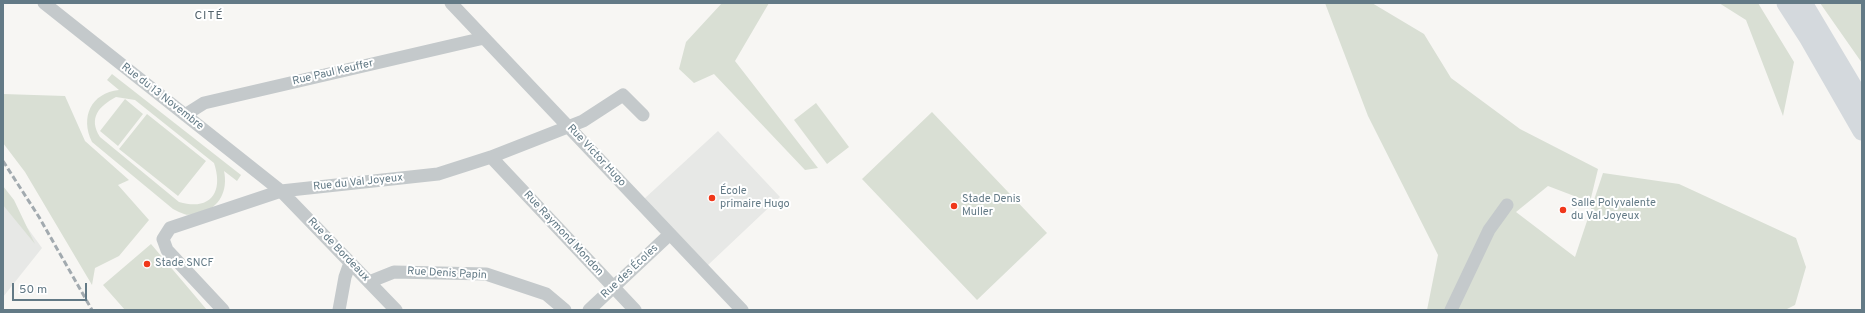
<!DOCTYPE html>
<html>
<head>
<meta charset="utf-8">
<style>
	body { margin:0 }
	#map { position:relative; width:1865px; height:313px; overflow:hidden; background:#f7f6f3; font-family:Overpass,sans-serif }
	canvas { display:block }
	.frame { position:absolute; inset:0; border:4px solid #637a86; pointer-events:none }
	.scale { position:absolute; left:12px; top:283px; width:75px; height:18px; box-sizing:border-box; border:2px solid #637a86; border-top:0; padding-left:5px; font-size:12px; line-height:14px; white-space:nowrap; color:#637a86; -webkit-text-stroke:3px #fff; paint-order:stroke }
</style>
</head>
<body>
<div id="map">
<canvas width="1865" height="313"></canvas>
<div class="frame"></div>
<div class="scale">50 m</div>
</div>
<script>
const g = document.querySelector('canvas').getContext('2d');
g.lineJoin = 'round';
function paint(path, color) { g.fillStyle = color; g.fill(path, 'evenodd'); }
function strokePath(path, color, width, dash) { g.strokeStyle = color; g.lineWidth = width; g.lineCap = dash ? 'butt' : 'round'; g.setLineDash(dash || []); g.stroke(path); }
function write(font, color, halo, rows, align = 'center') {
  g.font = font + ' Overpass,sans-serif'; g.lineWidth = 4; g.setLineDash([]); g.textBaseline = 'middle'; g.strokeStyle = halo; g.fillStyle = color; for (const [text, x, y, turn = 0] of rows) {
    g.save(); g.translate(x, y); g.rotate((+turn || 0) * Math.PI / 180); g.textAlign = isNaN(turn) ? turn : align; if (halo) g.strokeText(text, 0, 0); g.fillText(text, 0, 0); g.restore();
  }
}
const built = new Path2D(`
	M718 131 780 197 708 265 644 199Z
	M3 194 42 248 3 297Z`);
const green = new Path2D(`
	M722 3H769L735 61 818 168 805 170 714 74 694 83 679 69 686 42Z
	M1325 3H1372L1424 34 1451 78 1520 129 1598 169 1590 202 1548 186 1516 212 1575 257 1603 173 1679 184 1796 238 1806 267 1795 305 1785 310H1427L1438 255 1368 116Z
	M1719 3H1758L1794 62 1783 116 1746 20Z
	M1820 3H1862V63Z
	M112 74 241 175 237 181 224 171C228 190 220 208 200 213 195 214 189 216 184 214 181 213 177 211 173 209L92 142C80 117 91 93 119 90L107 80ZM116 97 135 100 214 163C224 193 210 211 179 202L100 137C88 118 99 106 116 97Z
	M3 94 65 96 85 141 129 180 118 185 149 220 119 256 95 268 92 285 25 172 3 143Z
	M125 99 143 114 118 146 100 131Z
	M816 103 849 147 827 164 794 120Z
	M932 112 1047 233 977 300 862 179Z
	M147 114 206 161 178 196 119 149Z
	M3 186 14 200 35 244 3 205Z
	M151 244 207 310H125L103 285Z`);
const minor = new Path2D(`
	M44 3 281 191 396 310
	M451 3 742 310
	M185 115 204 103 484 38
	M491 157 635 310
	M369 282 394 272 486 274 546 294 565 310
	M223 310 167 250 163 239 170 228 281 191 438 174 491 157 583 121 623 95 643 115
	M339 310 345 277 350 263
	M589 310 670 234
	M1451 310 1489 230 1507 205`);
const highway = new Path2D(`
	M1786 3 1808 37 1862 131
	M1803 3 1862 102`);
const rail = new Path2D(`
	M3 161 39 217 92 310`);
const markers = [
	[712,198,4,"#f0371a"],
	[954,206,4,"#f0371a"],
	[1563,210,4,"#f0371a"],
	[147,264,4,"#f0371a"]
];
const streetNames = [
	["Rue Paul Keuffer",333,73,-13],
	["Rue du 13 Novembre",162,97,38],
	["Rue Victor Hugo",596,156,47],
	["Rue du Val Joyeux",358,183,-6],
	["Rue Raymond Mondon",563,234,47],
	["Rue de Bordeaux",338,250,46],
	["Rue des Écoles",630,272,-43],
	["Rue Denis Papin",447,274,3]
];
const poiNames = [
	["École",720,192],
	["primaire Hugo",720,205],
	["Stade Denis",962,200],
	["Muller",962,213],
	["Salle Polyvalente",1571,204],
	["du Val Joyeux",1571,217],
	["Stade SNCF",155,264]
];
const neighbourhoodNames = [
	["CITÉ",209,17]
];
paint(built, '#e7e8e6');
paint(green, '#d9dfd4');
strokePath(minor, '#c4c9cb', 13);
strokePath(highway, '#d4d9dd', 19);
strokePath(rail, '#a2aaaf', 3, [6, 3]);
for (const [x, y, r, color] of markers) { const dot = new Path2D(); dot.arc(x, y, r, 0, 2 * Math.PI); g.fillStyle = color; g.fill(dot); strokePath(dot, '#fff', 1.5); }
write('11px', '#637a86', '#fff', streetNames);
write('11px', '#637a86', '#fff', poiNames, 'left');
g.letterSpacing = '1px';
write('12px', '#52626b', '#fff', neighbourhoodNames);
g.letterSpacing = '0px';
</script>
</body>
</html>
